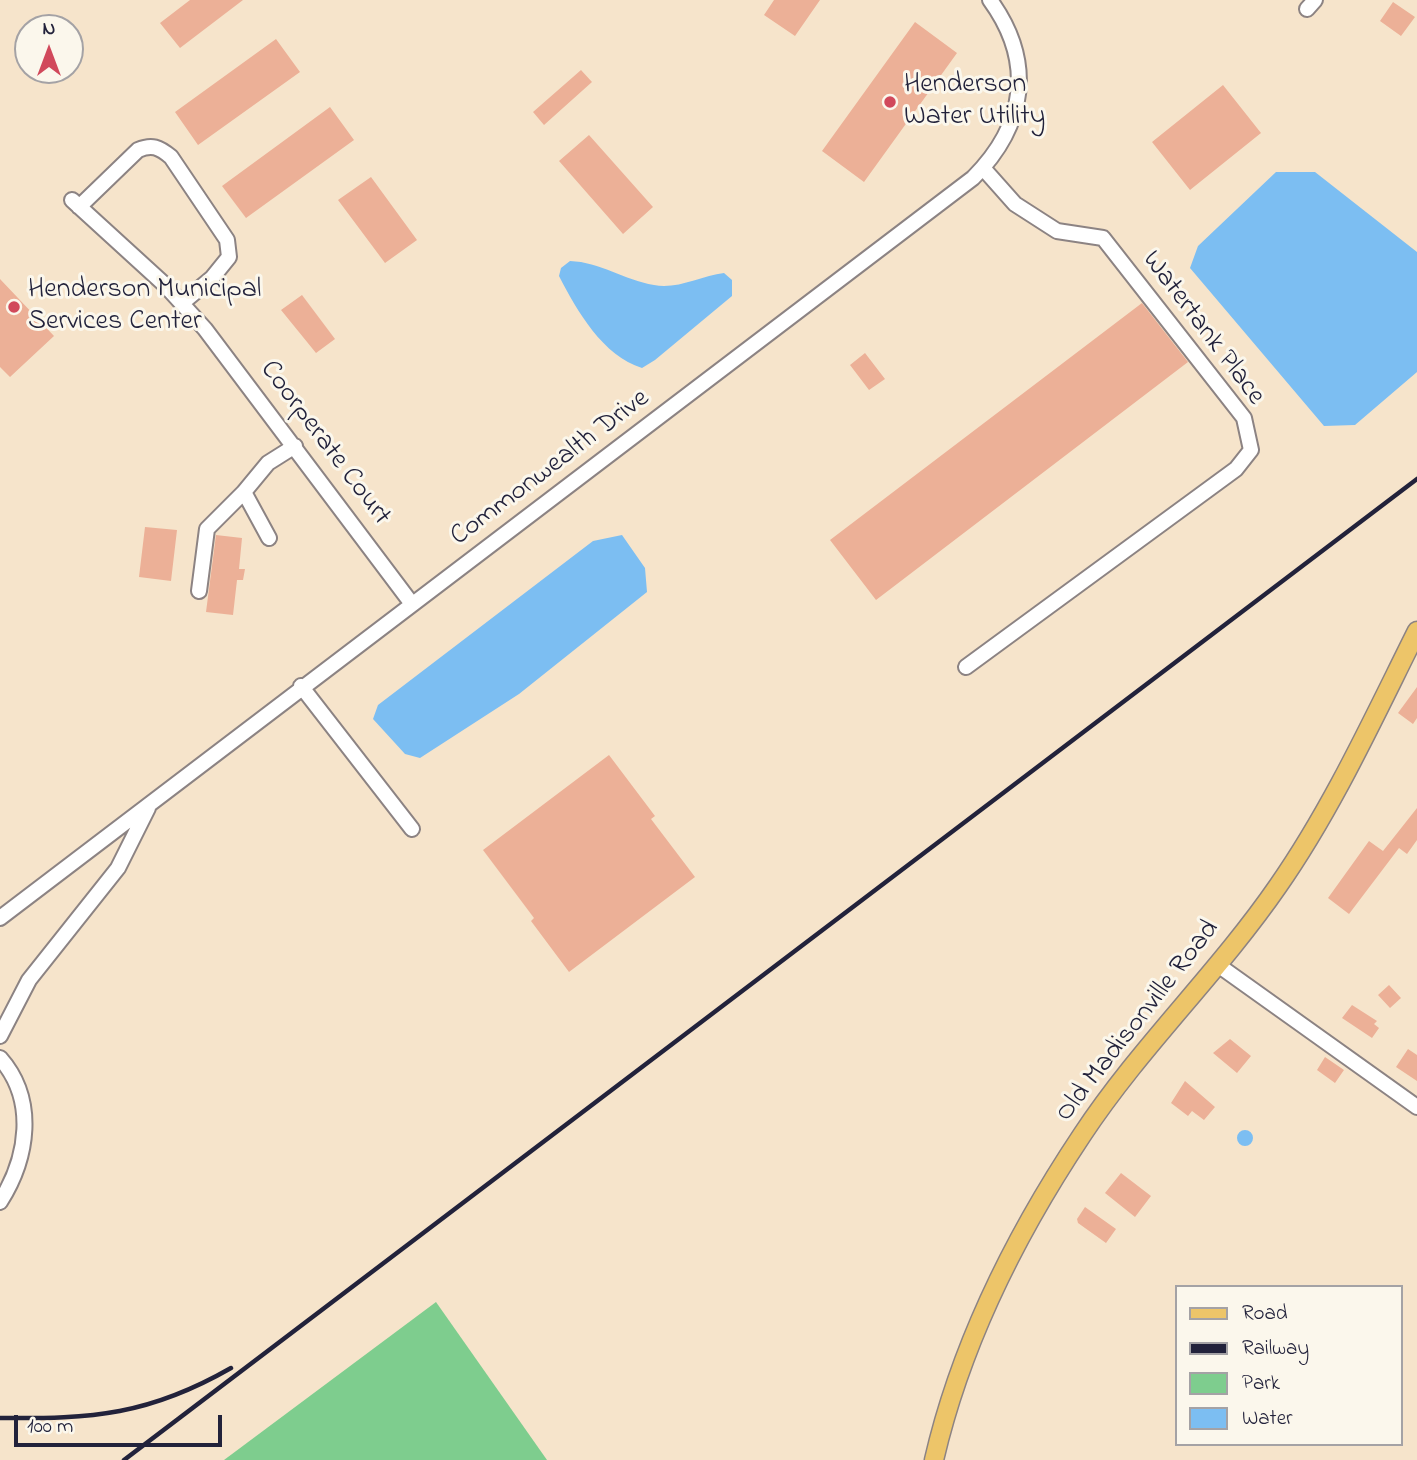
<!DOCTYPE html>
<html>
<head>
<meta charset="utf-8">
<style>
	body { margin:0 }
	#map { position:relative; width:1417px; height:1460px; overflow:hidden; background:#f6e4cb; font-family:"Indie Flower",sans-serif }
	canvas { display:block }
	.legend { position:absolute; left:1175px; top:1285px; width:228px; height:161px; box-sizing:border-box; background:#fbf7ec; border:2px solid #a4a2a5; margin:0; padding:9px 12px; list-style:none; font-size:21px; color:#22223b }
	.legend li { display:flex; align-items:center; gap:14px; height:35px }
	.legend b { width:35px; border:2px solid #a4a2a5 }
	.north { position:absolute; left:14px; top:14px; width:70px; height:70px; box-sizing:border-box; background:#fbf7ec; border:2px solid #a4a2a5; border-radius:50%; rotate:0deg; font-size:19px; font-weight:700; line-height:28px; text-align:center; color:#22223b }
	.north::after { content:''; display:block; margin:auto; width:24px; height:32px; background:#d1495b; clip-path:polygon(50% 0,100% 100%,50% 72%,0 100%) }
	.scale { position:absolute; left:14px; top:1415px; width:208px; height:32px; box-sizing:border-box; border:4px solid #22223b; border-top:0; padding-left:9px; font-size:21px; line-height:24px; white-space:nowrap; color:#22223b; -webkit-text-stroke:5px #fbf7ec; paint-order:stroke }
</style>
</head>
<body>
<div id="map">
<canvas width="1417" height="1460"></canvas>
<ul class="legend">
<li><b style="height:9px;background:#edc569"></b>Road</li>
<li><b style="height:9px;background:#22223b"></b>Railway</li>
<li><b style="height:19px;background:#7ecd8e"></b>Park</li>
<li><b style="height:19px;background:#7cbef2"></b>Water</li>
</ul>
<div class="north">N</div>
<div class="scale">100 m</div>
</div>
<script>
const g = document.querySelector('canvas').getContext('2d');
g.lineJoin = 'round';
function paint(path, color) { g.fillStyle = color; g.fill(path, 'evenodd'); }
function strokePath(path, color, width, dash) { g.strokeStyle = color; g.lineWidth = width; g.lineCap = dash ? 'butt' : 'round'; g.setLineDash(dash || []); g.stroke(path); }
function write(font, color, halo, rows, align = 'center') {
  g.font = font + ' "Indie Flower",sans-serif'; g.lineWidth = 6; g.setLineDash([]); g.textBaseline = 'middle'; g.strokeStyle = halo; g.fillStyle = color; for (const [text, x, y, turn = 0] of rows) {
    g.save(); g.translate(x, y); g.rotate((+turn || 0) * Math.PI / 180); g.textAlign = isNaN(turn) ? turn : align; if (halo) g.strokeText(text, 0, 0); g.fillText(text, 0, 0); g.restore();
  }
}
const green = new Path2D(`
	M436 1302 547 1460H224Z`);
const water = new Path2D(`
	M1276 172H1315L1417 252V372L1355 425 1324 426 1190 268 1198 246Z
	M570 261C600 262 624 280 654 285 676 290 701 276 724 273L732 280V296L655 360 642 368C603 356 577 311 559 276L561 268Z
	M622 535 645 568 647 592 519 694 420 758 405 754 373 719 378 705 593 541Z
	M1237 1138a8 8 0 1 1 16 0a8 8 0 1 1-16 0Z`);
const building = new Path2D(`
	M190 0H243L180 48 160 23Z
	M774 0H820L795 36 764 15Z
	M1393 2 1415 17 1401 36 1380 21Z
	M915 22 957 53 864 182 822 151Z
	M276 39 300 72 198 145 175 112Z
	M581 70 592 82 544 125 533 112Z
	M1223 85 1261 133 1190 190 1152 142Z
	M330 107 354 140 246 218 222 186Z
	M589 135 653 207 623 234 559 161Z
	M371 177 417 240 385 263 338 200Z
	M0 279 54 336 10 377 0 367Z
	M302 295 335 339 316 353 281 310Z
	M1142 303 1188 362 876 600 830 540Z
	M865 353 885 379 869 390 850 365Z
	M145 527 177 530 171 581 139 577Z
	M216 535 242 538 239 569H245L243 580H237L233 615 206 612Z
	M1417 687V718L1413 724 1398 713Z
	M609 755 655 816 651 819 695 877 569 972 531 921 534 918 483 850Z
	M1417 808V840L1407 854 1399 848 1349 914 1328 898 1369 841 1383 851Z
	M1389 985 1401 998 1390 1008 1378 995Z
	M1352 1005 1377 1021 1374 1024 1379 1028 1372 1038 1342 1018Z
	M1230 1039 1251 1056 1237 1073 1213 1053Z
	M1408 1049 1417 1055V1081L1396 1067Z
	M1325 1057 1344 1070 1335 1083 1317 1070Z
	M1185 1081 1215 1107 1204 1120 1192 1111 1188 1116 1171 1103Z
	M1121 1173 1151 1196 1135 1217 1105 1193Z
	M1085 1207 1116 1229 1106 1243 1078 1223 1077 1219Z`);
const minor = new Path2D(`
	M1307 9 1315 0
	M72 200 164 284 205 329 412 604
	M79 207 138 150C152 144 159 147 171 157L227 240 229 257 212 278 182 303
	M269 538 244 492 268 463 295 446
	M199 591 207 529 244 492
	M966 667 1236 469 1251 450 1244 418 1103 238 1057 231 1015 204 983 168
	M301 686 412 829
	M0 918 973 178C1026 125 1035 62 990 0
	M1218 965 1417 1107
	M0 1036 29 980 118 868 148 808
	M0 1058C37 1100 28 1158 0 1202`);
const major = new Path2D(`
	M934 1460C961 1343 1016 1234 1082 1135 1140 1047 1218 973 1278 886 1333 807 1374 717 1417 631`);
const rail = new Path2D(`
	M0 1418C93 1419 149 1415 231 1368
	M124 1460 1417 479`);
const markers = [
	[890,102,7,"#d1495b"],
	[14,307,7,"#d1495b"]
];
const poiNames = [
	["Henderson",904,86],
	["Water Utility",904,118],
	["Henderson Municipal",28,291],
	["Services Center",28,323]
];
const streetNames = [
	["Watertank Place",1202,329,53],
	["Coorperate Court",324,444,53],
	["Commonwealth Drive",551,469,-37],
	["Old Madisonville Road",1139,1022,-52]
];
paint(green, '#7ecd8e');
paint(water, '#7cbef2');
paint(building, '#ecb097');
strokePath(minor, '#8c8383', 18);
strokePath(major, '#8c8383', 21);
strokePath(minor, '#fff', 14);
strokePath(major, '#edc569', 18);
strokePath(rail, '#22223b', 4.5);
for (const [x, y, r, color] of markers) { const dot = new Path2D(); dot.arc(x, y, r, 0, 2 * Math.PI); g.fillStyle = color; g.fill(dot); strokePath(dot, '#fbf7ec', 2.5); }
write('28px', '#22223b', '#fbf7ec', poiNames, 'left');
write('28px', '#22223b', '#fbf7ec', streetNames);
</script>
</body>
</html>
